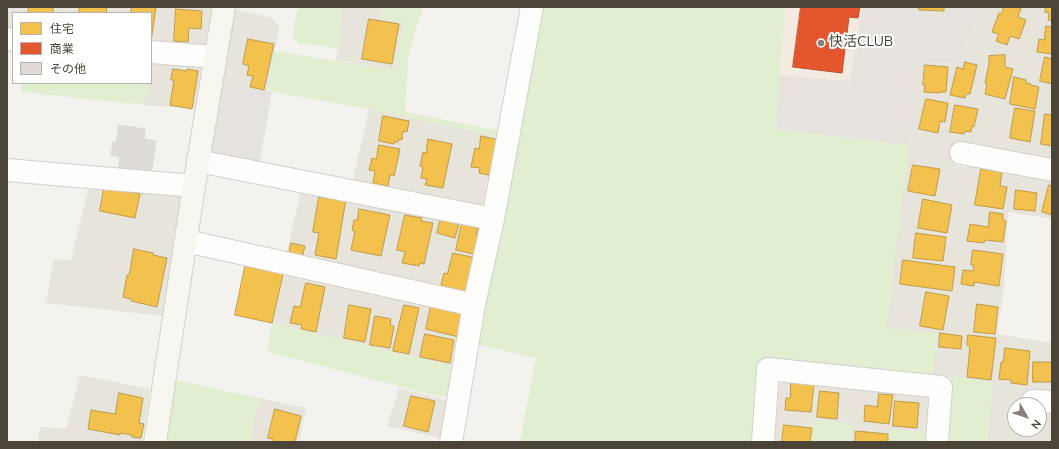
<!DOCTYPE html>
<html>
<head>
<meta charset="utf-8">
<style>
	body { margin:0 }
	#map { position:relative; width:1059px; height:449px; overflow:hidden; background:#f4f2ee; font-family:"Nunito Sans","Noto Sans JP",sans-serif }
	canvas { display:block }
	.frame { position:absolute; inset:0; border:8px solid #4b4439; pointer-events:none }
	.legend { position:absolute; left:12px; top:12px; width:140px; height:72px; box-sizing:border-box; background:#fff; border:1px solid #b7b4b0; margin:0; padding:5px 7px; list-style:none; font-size:12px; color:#4b4439 }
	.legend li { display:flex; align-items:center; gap:8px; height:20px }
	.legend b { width:20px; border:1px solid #b7b4b0 }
	.north { position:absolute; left:1007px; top:397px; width:40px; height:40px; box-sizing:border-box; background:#fff; border:1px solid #b7b4b0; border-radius:50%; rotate:129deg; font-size:11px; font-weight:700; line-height:16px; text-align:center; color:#4b4439 }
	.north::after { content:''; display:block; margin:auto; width:14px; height:18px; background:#868178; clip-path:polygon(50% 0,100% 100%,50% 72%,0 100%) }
</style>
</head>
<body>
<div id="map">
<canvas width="1059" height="449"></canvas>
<div class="frame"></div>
<ul class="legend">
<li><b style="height:11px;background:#f2c14e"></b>住宅</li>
<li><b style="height:11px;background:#e4572e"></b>商業</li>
<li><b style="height:11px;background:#dedbd6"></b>その他</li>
</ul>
<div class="north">N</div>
</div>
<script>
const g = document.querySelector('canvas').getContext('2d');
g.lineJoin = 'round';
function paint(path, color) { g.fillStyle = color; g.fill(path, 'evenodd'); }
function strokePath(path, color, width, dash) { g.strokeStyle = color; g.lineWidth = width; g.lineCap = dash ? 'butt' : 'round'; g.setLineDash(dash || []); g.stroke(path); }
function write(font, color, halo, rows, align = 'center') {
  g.font = font + ' "Nunito Sans","Noto Sans JP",sans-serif'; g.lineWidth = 4; g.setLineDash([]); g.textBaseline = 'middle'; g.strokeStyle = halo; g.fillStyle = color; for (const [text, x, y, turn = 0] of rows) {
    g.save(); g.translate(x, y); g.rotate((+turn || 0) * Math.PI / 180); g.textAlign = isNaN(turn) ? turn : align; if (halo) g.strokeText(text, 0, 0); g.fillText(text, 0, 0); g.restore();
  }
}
const residential = new Path2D(`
	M7 7H202L212 8 204 51 151 47V13H13V34L7 33Z
	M323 7H383L381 18 404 22 394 70 336 60 341 10Z
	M911 7H1052V163L955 148 953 161 957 166 969 167 975 162 1052 177V219L1008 212 1004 288 997 334 1052 343V396L1031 405H1015V429H1039V407L1052 408V442H987L993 382 933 375 886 328 918 64 961 63 973 28 948 16 911 13Z
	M234 9 273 18 279 26 267 91 222 82Z
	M151 59 202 62 195 109 144 105 147 83H151Z
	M369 109 504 138 491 207 482 212 352 185Z
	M94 183 182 195 163 316 46 303 54 259 71 260 87 194Z
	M302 187 486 225 470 297 286 256Z
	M284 270 468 309 458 367 272 323Z
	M80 375 150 389 142 442H38L40 427 66 429Z
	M786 379 927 392 932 399 928 432 890 429 889 442H850L853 424 813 419 810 442H772L777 387Z
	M399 388 450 401 443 439 387 426Z
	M259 398 306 408 299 442H250Z`);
const commercial = new Path2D(`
	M785 7H911L908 85 779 75Z`);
const green = new Path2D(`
	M298 7H323L341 10 337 48 299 43 292 36Z
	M383 7H423L409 52 405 112 502 131 504 138 369 109 267 91 274 51 394 70 404 23 381 18Z
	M537 7H785L779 75 776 129 909 145 886 328 938 333 933 375 762 360 753 442H520L536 358 472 343Z
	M22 83H147L144 105 21 92Z
	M272 323 458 367 452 396 441 397 267 352Z
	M951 377 993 382 987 442H945Z
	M175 380 259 398 250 442H168L166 439Z
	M813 419 853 424 850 442H810Z
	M890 429 928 432V442H889Z`);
const parking = new Path2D(`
	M862 7H911V13L948 16 950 7H979L973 28 961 63 918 64 909 145 776 129 779 75 850 81Z
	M222 82 272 92 259 166 217 158 211 151Z`);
const homes = new Path2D(`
	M29 7H53V13H28Z
	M80 7H107L106 13H79Z
	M132 7H156L151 41V13H131Z
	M919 7H944V11L919 10Z
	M1004 7 1021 8 1018 17 1026 20 1019 39 1010 36 1007 45 996 41 999 34 992 32 999 13 1001 14Z
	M1046 7H1052V20H1048L1049 13 1045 12Z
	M176 9 202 11 201 29 189 28 188 42 174 41Z
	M369 19 399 24 392 64 362 59Z
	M1046 26 1052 27V54L1037 52 1039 39 1044 40Z
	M248 39 274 44 264 90 250 87 253 76 247 75 249 66 243 64Z
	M1005 55V67L1013 69 1005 99 985 94 987 84 985 83 989 64V56Z
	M1045 57 1052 59V84L1040 81Z
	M965 62 977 65 970 94H966L965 98 950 95 957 67 963 69Z
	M925 65 948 67 946 92H940V93L924 92 925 85H923Z
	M173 69 187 71V69L198 71 192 109 170 105 174 80H171Z
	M1014 77 1026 80V83L1031 84V85L1039 87 1035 109 1010 104Z
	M926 99 948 103 945 122 940 121 938 133 919 129Z
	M955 105 978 109 974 127 972 126 971 132 965 131 964 134 950 132Z
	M1015 108 1035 111 1030 142 1010 138Z
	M1045 114 1052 115V146L1041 144Z
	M383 116 409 121 407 132 403 131 402 140 399 139 398 142H394V144L379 141Z
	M481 136 499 140 493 176 479 173 480 168 471 167 475 148 479 149Z
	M428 139 452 144 443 188 425 185 427 179 421 178 423 167 420 166 423 152 426 153Z
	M379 145 400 149 394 176 390 175 388 186 373 183 375 171 369 170 372 158 376 159Z
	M913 165 940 169 935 196 908 191Z
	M981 169 1002 172 1000 186 1007 187 1003 209 975 205Z
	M1049 185 1052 186V215L1042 212Z
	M104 189 111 191 112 189 140 194 135 218 100 211Z
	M1016 190 1037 193 1035 211 1014 209Z
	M319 197 334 199V197L346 199 336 259 315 255 319 233 313 232Z
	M923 199 952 205 947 233 918 228Z
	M359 209 390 215 381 256 351 250 355 231 352 230 354 220H357Z
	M990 212 1003 214V220L1006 221 1003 242 985 240 984 243 967 241 970 224 988 227Z
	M405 215 422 218 421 221 433 223 424 264 420 263 419 266 402 263 405 252 397 250Z
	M441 218 459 223 455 238 437 233Z
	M462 223 478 228 476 235 481 236 477 255 456 250Z
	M916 233 946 237 943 261 913 258Z
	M291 243 305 246 302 258 289 256Z
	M134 249 153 253V255L167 258 157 307 131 301V299L123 297 127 275H129Z
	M973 250 1003 254 999 286 974 282V286L961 284 963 270 973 271 974 265H971Z
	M453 253 476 258 467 294 447 289V287L441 285 444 273 447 274Z
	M903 260 955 267 952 291 900 284Z
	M246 262 284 270 272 323 235 315Z
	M306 283 325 287 316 332 301 329 302 325 290 323 294 306 300 307Z
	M926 292 949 296 943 330 920 326Z
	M977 304 998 307 995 334 974 332Z
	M349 305 371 309 365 342 344 338Z
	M404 305 419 308 409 354 393 351Z
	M431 306 465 311 459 337 426 329Z
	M375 316 391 319 390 325 394 326 390 348 370 345Z
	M940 333 962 336 961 349 939 347Z
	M425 334 454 340 450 363 420 357Z
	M968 335 996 338 991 380 967 377 970 347 967 345Z
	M1005 348 1030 351 1027 385 1011 383V380L999 379 1001 362H1003Z
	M1033 362H1052V382H1033Z
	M791 382 814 384 811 412 785 410 786 398H790Z
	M820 391 839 393 837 419 817 417Z
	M119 393 143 398 139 423 144 424 141 438 132 437V435L120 433V435L88 429 91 410 115 414Z
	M879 394 893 395 889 424 864 421 865 405 877 407Z
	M411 396 435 401 428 432 404 426Z
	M895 401 919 403 917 428 893 426Z
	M275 409 301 416 295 442H272L273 439 268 438Z
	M784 425 812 428 810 442H782Z
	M856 431 888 434V442H855Z`);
const shops = new Path2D(`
	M801 7H860L858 18 849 17 842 73 793 67Z`);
const building = new Path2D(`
	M119 125 145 129 144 139 156 141 151 174 118 172 120 157 111 155 113 142H116Z`);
const street = new Path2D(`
	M7 39 13 40
	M151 52 215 57
	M961 153 1052 170
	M198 161 493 219
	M7 170 194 186
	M186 241 474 305
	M1033 401 1052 402
	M451 442 474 305 493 219 532 7
	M763 442 768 369 941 387 937 442`);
const secondary = new Path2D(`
	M155 442 194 186 224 7`);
const markers = [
	[821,43,4,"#868178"]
];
const poiNames = [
	["快活CLUB",829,43]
];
paint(residential, '#e7e4dc');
paint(commercial, '#f3ebdf');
paint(green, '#e1eecf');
paint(parking, '#e6e3df');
paint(homes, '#f2c14e');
strokePath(homes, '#c09c48', 1);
paint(shops, '#e4572e');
strokePath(shops, '#b65131', 1);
paint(building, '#dedbd6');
strokePath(building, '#dcd9d4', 1);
strokePath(street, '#d2d0cb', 24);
strokePath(secondary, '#d3cfc5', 24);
strokePath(street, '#fdfdfc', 22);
strokePath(secondary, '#f7f6f1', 22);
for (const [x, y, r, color] of markers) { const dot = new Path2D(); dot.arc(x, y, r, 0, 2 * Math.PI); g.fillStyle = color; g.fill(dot); strokePath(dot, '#fff', 1.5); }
write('14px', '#4b4439', '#fff', poiNames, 'left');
</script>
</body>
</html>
